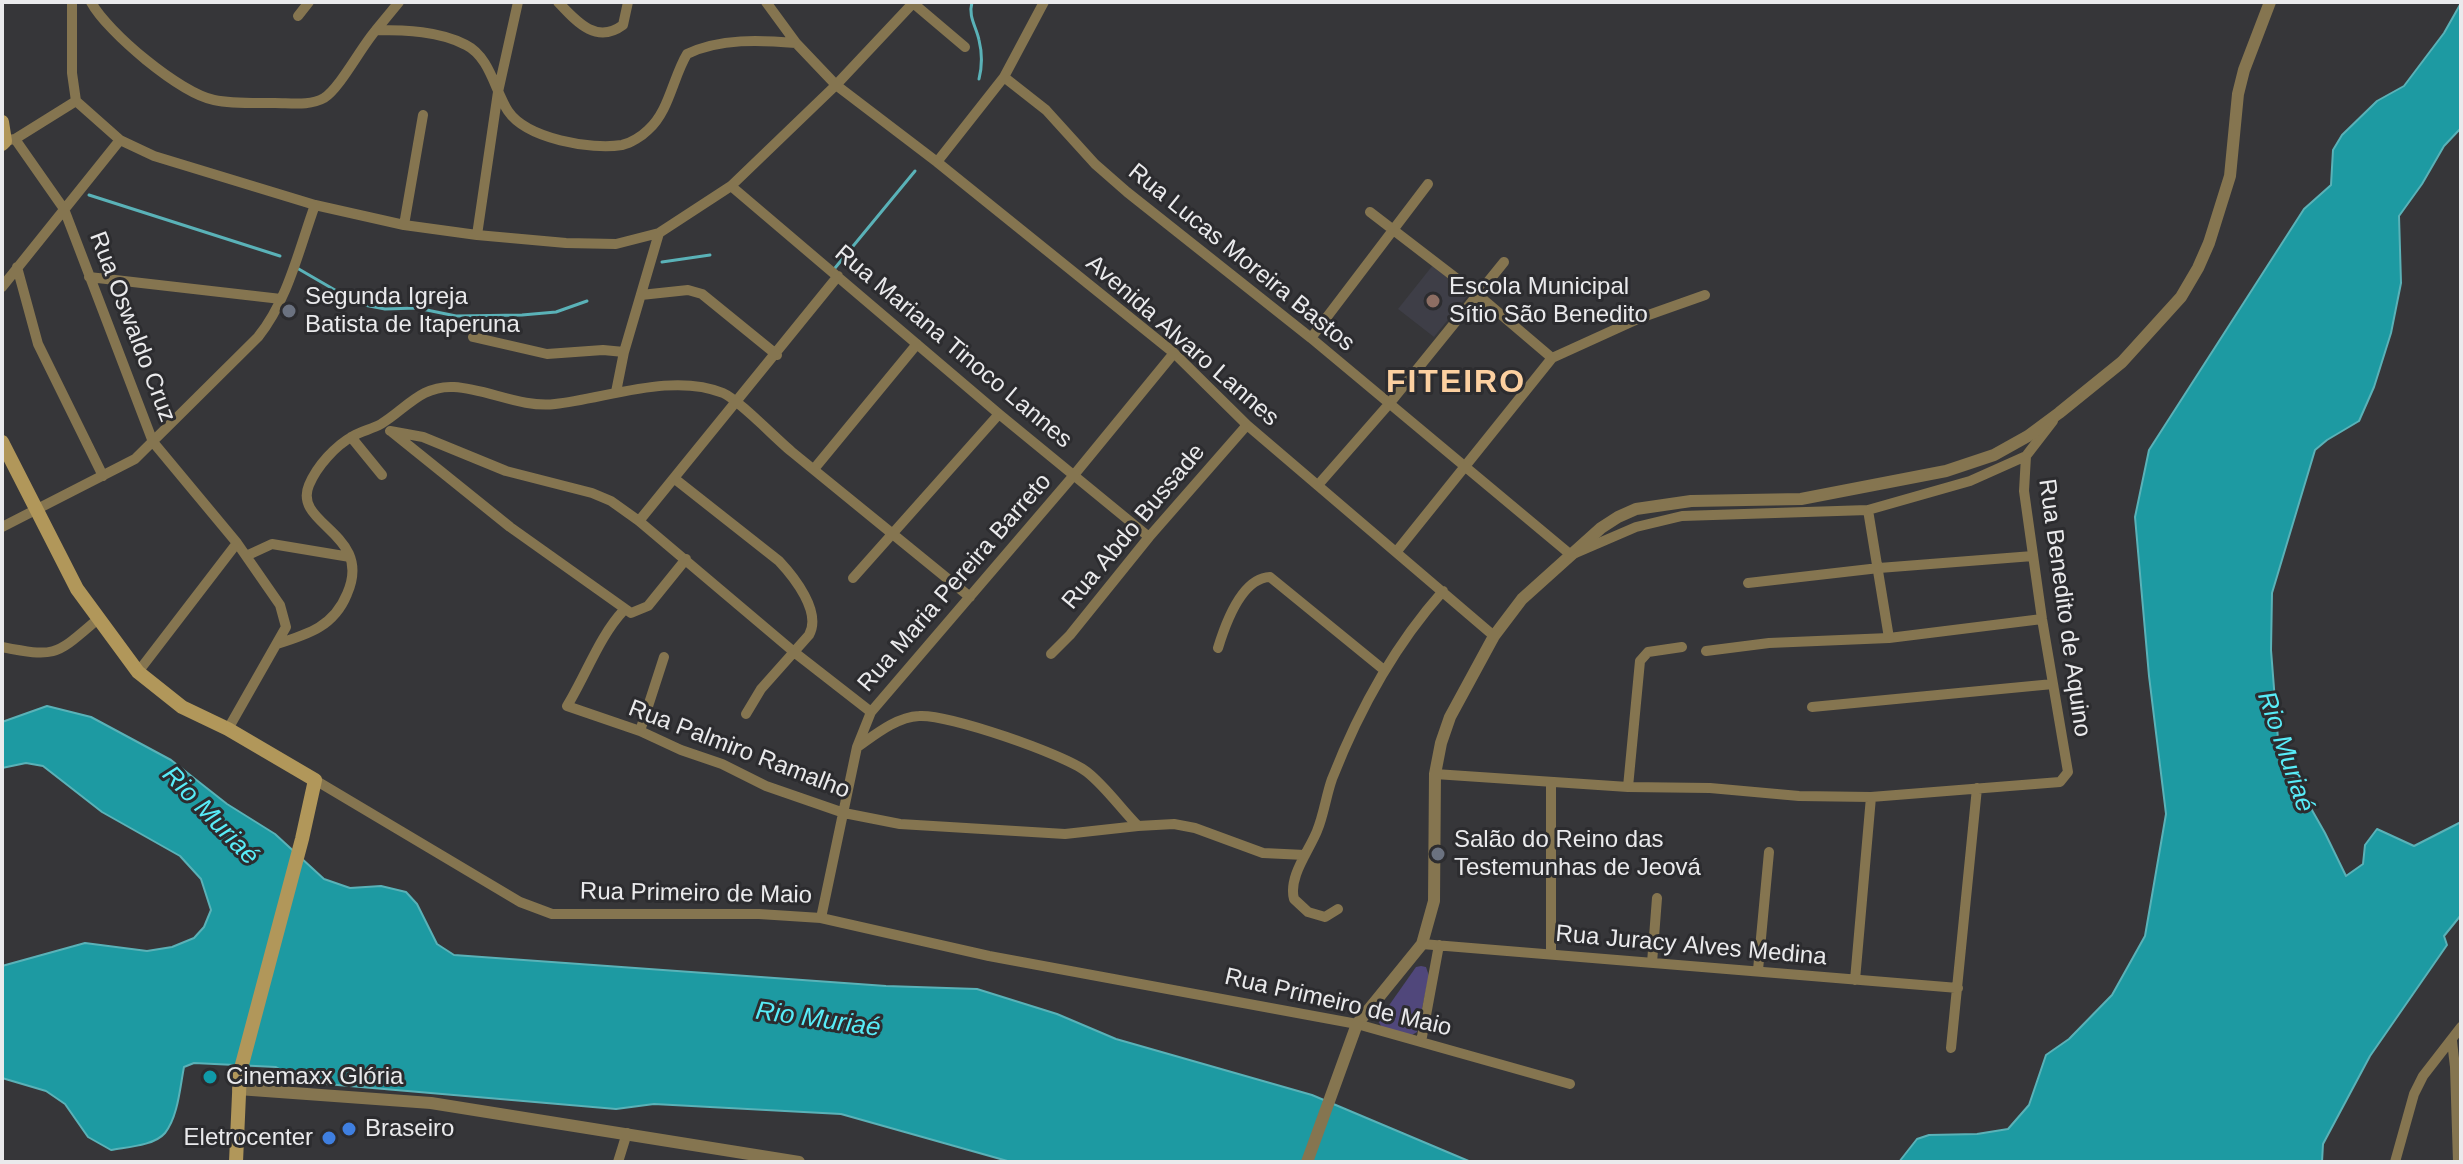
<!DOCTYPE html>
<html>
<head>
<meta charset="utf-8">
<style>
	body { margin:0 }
	#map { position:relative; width:2463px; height:1164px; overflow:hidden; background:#363639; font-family:Helvetica,sans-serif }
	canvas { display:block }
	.frame { position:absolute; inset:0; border:4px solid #eaeaec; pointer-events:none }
</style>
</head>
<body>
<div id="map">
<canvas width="2463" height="1164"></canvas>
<div class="frame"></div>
</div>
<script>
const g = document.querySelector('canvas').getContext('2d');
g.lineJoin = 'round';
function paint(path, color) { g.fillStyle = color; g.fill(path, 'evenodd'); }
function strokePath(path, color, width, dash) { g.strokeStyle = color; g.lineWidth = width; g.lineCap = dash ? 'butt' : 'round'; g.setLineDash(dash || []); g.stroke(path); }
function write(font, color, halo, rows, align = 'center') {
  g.font = font + ' Helvetica,sans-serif'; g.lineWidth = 6; g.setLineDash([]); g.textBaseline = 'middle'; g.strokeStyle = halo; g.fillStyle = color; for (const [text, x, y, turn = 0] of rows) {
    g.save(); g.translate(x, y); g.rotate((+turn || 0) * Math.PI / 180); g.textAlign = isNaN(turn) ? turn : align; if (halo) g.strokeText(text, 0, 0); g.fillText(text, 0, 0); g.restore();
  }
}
const built = new Path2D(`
	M1433 265 1469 294 1434 337 1398 309Z`);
const green = new Path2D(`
	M1421 966 1426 967 1429 976 1417 1032 1412 1035 1383 1029 1378 1021 1416 967Z`);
const water = new Path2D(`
	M2461 3V128L2444 146 2422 184 2399 216 2401 283 2391 333 2374 387 2359 421 2327 440 2315 450 2272 593 2271 650 2279 752 2325 833 2346 876 2363 864 2365 845 2377 829 2414 846 2461 822V915L2444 936 2447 945 2370 1056 2323 1144 2322 1162H1899L1917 1139 1929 1135 1977 1134 2008 1129 2029 1105 2046 1055 2069 1039 2112 995 2145 936 2166 814 2149 676 2135 517 2149 450 2304 209 2331 185 2333 150 2342 135 2377 101 2404 86 2444 33Z
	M47 706 91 717 171 760 227 804 275 834 324 879 350 888 381 886 406 892 417 904 437 944 454 955 886 986 977 989 1057 1014 1116 1039 1312 1095 1471 1162H1011L841 1114 654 1104 616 1109 303 1082 276 1067 194 1063 184 1067C180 1087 178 1117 165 1133 154 1146 126 1147 111 1150L88 1137 65 1104 46 1091 2 1078V966L85 943 147 951 172 947 194 938 204 927 211 910 201 879 180 856 102 812 43 766 26 763 2 768V722Z`);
const stream = new Path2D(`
	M972 2C968 17 976 26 979 40 982 52 982 67 979 79
	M89 195 280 256
	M662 262 710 255
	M297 268 359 304 385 309 417 308 456 316 522 315 556 312 587 301
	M835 268 915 171`);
const minor = new Path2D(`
	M72 2V73L76 101 120 140 154 156 315 205 404 225 477 235 566 243 616 244 659 233 731 186 836 85 914 2
	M91 2C108 33 180 93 214 100 233 104 256 103 275 103 291 103 310 106 324 98 340 88 361 47 376 30 405 30 440 31 466 45 490 57 495 91 508 111 527 139 591 150 622 145 631 143 642 136 648 130 669 112 673 77 687 54 720 38 761 40 796 43
	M558 2C576 21 596 45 623 25L628 2
	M766 2 796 43 836 85 937 162 1174 353 1247 425 1494 636
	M913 3 965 47
	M298 16 309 2
	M376 30 399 2
	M1004 77 1046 110 1095 164 1127 192 1311 338 1571 555 1636 527 1682 516 1868 510 1970 481 2026 456
	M15 139 64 209 153 442 237 543 280 605 286 627 228 729
	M9 140 15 139 76 101
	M937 162 1004 77 1044 2
	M731 186 999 414 1149 537
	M1370 212 1478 295 1552 358
	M404 225 423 115
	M477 235 498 92 518 2
	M17 267 38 344 103 476
	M89 277 281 299
	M2 287 120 140
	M641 295 688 290 702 294 777 355
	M473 337 547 354 603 350 624 352
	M1311 338 1428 184
	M616 392 624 352 659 233
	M390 431 423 437 506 471 592 493 611 501 639 521 794 652 871 712
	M392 432 510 527 631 613 648 606 686 559
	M351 437 382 475
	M814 469 917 344
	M675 479 779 561C794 577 822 612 809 635L761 689 746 714
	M1318 485 1389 404 1504 262
	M1868 510 1889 638
	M639 521 838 276
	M2 527 135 459 258 337C288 300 299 249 315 205
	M1397 551 1552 358 1640 318 1705 295
	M246 556 272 544 350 557
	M853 578 999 414
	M1748 583 1879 568 2033 556
	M624 610C600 635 586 675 567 706L640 731 681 750 722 764 766 786 844 813 900 824 1065 834 1138 826
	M277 644C309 634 334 626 347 594 374 533 292 525 309 485 317 466 335 446 353 436 362 431 372 429 381 424 406 409 421 385 454 387 488 389 521 408 555 404 605 399 672 372 723 393 739 400 775 438 792 452 851 500 911 549 970 597
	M2 647C57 658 56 655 98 619
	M1218 648C1225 625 1241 578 1270 577L1384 670
	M1706 651 1769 643 1889 638 2042 619
	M1051 654 1070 635 1149 537 1247 425
	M138 672 237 543
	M1812 707 2053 684
	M640 731 664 657
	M859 746C876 734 897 717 919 716 948 714 1064 754 1087 772 1106 787 1121 809 1138 826L1174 824 1195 828 1263 853 1305 855
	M1435 774 1628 787 1710 788 1799 796 1871 797 2060 782 2068 772 2042 619 2024 491 2026 456 2053 421
	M315 780 520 902 552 914H759L821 918 989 956 1357 1024 1570 1084
	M1628 787 1640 661 1648 652 1682 647
	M1338 909 1325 917 1308 912 1294 899C1288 877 1309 851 1317 831 1324 814 1326 796 1332 779 1359 710 1394 646 1443 591
	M821 918 857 747 871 712 1074 475 1174 353
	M1422 944 1958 988
	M1551 954V782
	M1652 963 1657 898
	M1758 970 1769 852
	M1855 980 1871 797
	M2452 1041 2455 1067 2458 1162
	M1421 1042 1439 945
	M1951 1048 1977 788
	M618 1162 627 1133
	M2395 1162 2414 1094 2423 1076 2461 1027`);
const tertiary = new Path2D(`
	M238 1089 431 1103 799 1162
	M1307 1162 1357 1024 1422 944 1434 901 1435 774 1441 743 1450 717 1494 636 1522 599 1601 528 1618 517 1636 509 1691 501 1801 499 1946 471 1994 455 2028 436 2059 413 2122 362 2181 297 2198 268 2209 243 2230 176 2238 94 2244 70 2270 2`);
const secondary = new Path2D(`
	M2 122 5 141 2 144
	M2 442 77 589 138 672 182 707 228 729 315 780 302 839 240 1072 236 1162`);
const markers = [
	[1433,301,8,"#8d6e63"],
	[289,311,8,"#6b7280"],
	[1438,854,8,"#6b7280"],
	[210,1077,8,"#0f9aa8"],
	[349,1129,8,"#3f7fe0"],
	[329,1138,8,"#3f7fe0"]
];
const streetNames = [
	["Rua Lucas Moreira Bastos",1241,258,39],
	["Rua Oswaldo Cruz",132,327,69],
	["Avenida Alvaro Lannes",1182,341,41],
	["Rua Mariana Tinoco Lannes",953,347,40],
	["Rua Abdo Bussade",1134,527,-50],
	["Rua Maria Pereira Barreto",955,583,-49],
	["Rua Benedito de Aquino",2064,608,82],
	["Rua Palmiro Ramalho",739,750,21],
	["Rua Primeiro de Maio",696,894,1],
	["Rua Juracy Alves Medina",1691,946,5],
	["Rua Primeiro de Maio",1338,1003,13]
];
const poiNames = [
	["Escola Municipal",1449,287],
	["Sítio São Benedito",1449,315],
	["Segunda Igreja",305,297],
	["Batista de Itaperuna",305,325],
	["Salão do Reino das",1454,840],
	["Testemunhas de Jeová",1454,868],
	["Cinemaxx Glória",226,1077],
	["Braseiro",365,1129],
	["Eletrocenter",313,1138,"right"]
];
const waterNames = [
	["Rio Muriaé",2285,752,71],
	["Rio Muriaé",210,816,46],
	["Rio Muriaé",818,1020,8]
];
const districtNames = [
	["FITEIRO",1456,383]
];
paint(built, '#3e3e47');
paint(green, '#50477b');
paint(water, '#1d9aa2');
strokePath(water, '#5ab2b8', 2);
strokePath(stream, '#5ab2b8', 3);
strokePath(minor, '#857550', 10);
strokePath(tertiary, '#857550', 12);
strokePath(secondary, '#b1975a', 14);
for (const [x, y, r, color] of markers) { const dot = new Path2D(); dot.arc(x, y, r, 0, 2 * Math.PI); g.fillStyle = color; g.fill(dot); strokePath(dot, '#2c2c2f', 3); }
write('24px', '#eaeaec', '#2c2c2f', streetNames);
write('24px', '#eaeaec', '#2c2c2f', poiNames, 'left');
write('italic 26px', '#58ecf8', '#2c2c2f', waterNames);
g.letterSpacing = '2px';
write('bold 32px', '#fcd0a0', '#2c2c2f', districtNames);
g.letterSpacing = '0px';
</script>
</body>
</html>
